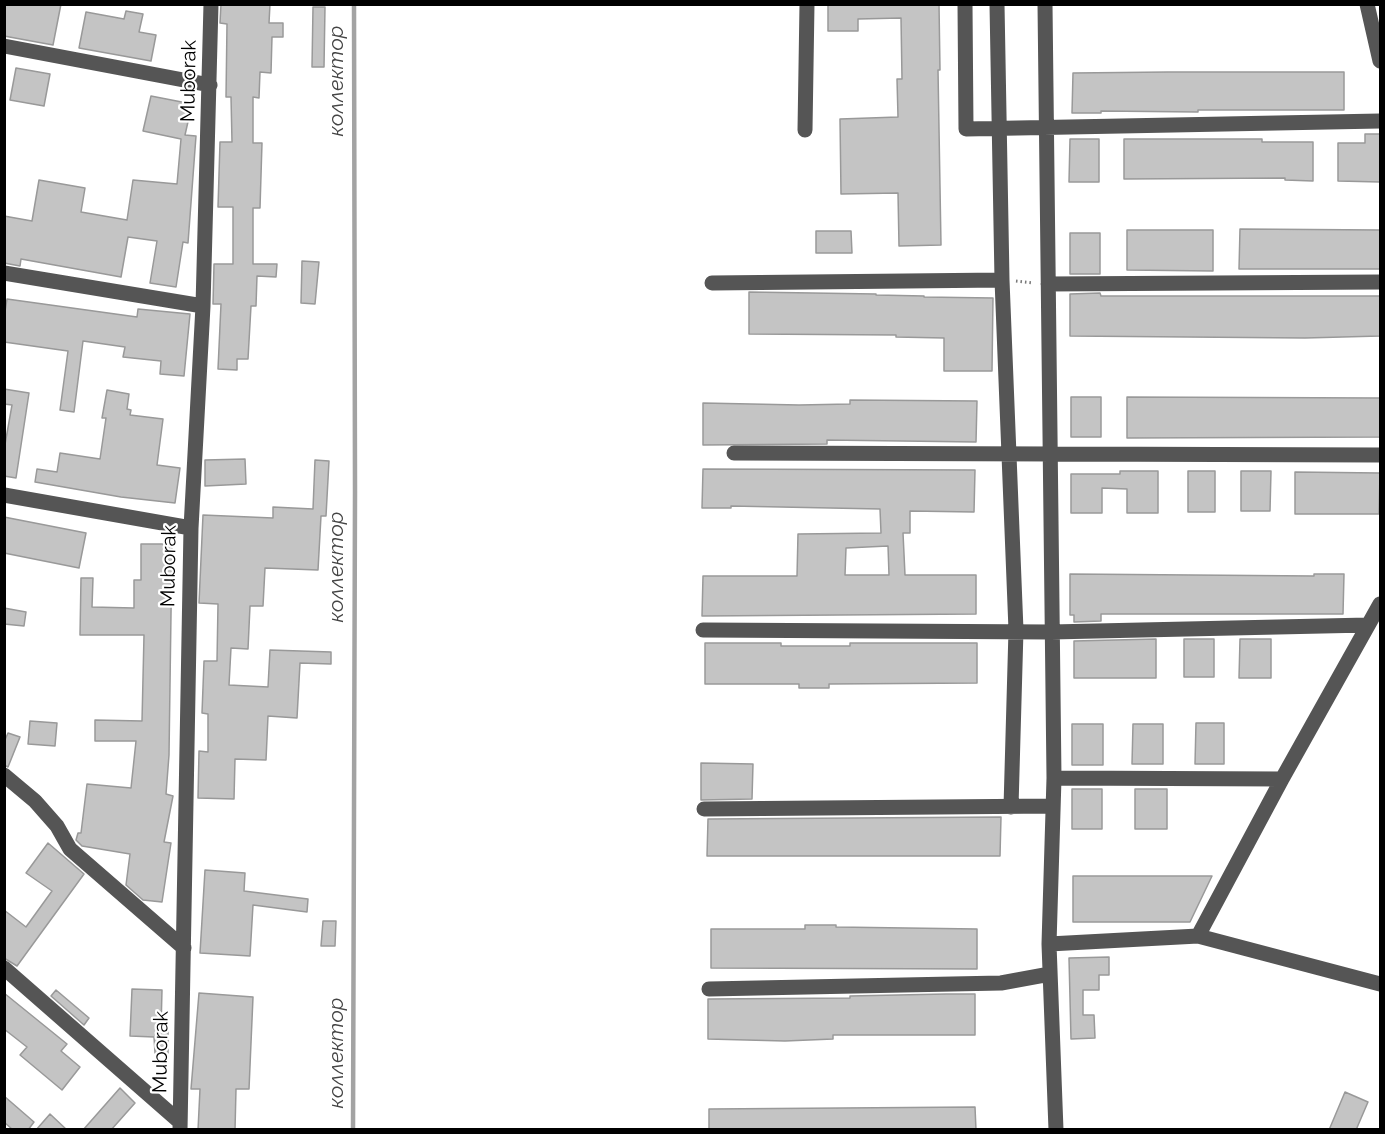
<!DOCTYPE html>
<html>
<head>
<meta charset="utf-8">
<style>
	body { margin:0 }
	#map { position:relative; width:1385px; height:1134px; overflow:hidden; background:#fff; font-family:Raleway,sans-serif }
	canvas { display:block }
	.frame { position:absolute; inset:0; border:6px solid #000; pointer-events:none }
</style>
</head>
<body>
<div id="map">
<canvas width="1385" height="1134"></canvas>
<div class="frame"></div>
</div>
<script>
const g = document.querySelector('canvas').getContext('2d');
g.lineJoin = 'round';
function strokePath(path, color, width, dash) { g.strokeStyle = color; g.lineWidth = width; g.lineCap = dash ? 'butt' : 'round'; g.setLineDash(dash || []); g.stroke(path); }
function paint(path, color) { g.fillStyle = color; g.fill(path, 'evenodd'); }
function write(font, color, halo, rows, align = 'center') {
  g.font = font + ' Raleway,sans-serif'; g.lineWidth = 4.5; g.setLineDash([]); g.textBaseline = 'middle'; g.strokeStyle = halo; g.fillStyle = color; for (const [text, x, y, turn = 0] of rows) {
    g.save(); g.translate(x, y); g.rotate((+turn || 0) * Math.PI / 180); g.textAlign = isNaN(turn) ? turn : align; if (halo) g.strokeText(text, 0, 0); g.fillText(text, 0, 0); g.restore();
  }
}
const stream = new Path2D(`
	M353 1130 355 492 354 4`);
const building = new Path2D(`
	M4 4H61L53 45 4 36Z
	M221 4H270L269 23H283V37H272L271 73 260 72 259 98 253 97V143H262L260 208H253V264H277L276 277 257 276 256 306H251L248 359H237V370L218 369 221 304H213L214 264H233V207H218L220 142H232L231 97H226L227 24 220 23Z
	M828 4H939L940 70H938L941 245 899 246 898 193 841 194 840 119 898 117 897 79H902L901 18 858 19V31H828Z
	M313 7H325L324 67H312Z
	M126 11 143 14 139 32 156 35 151 61 79 48 86 12 124 19Z
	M16 68 50 74 44 106 10 100Z
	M1168 72H1344V110H1198V112L1101 111V113H1072L1073 73Z
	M151 96 192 104 185 135 196 136 188 243 183 242 176 287 150 283 157 241 128 237 121 277 21 259 20 266 4 263V216L32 221 39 180 85 188 81 212 127 220 133 180 177 184 181 139 143 131Z
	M1365 134H1380V182L1338 181V143H1365Z
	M1070 139H1099V182H1069Z
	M1124 139H1262V142H1313V181L1285 180V178L1124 179Z
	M1240 229 1380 230V269H1239Z
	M1127 230H1213V271L1127 270Z
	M816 231H851L852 253H816Z
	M1070 233H1100V274H1070Z
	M302 261 319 262 315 304 301 303Z
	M749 292 876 294V295L924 296V297L993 298 992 371H944V338L896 337V335L749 334Z
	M1100 293 1101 296H1380V336L1305 338 1070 336V294Z
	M7 299 137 317 138 309 190 314 184 376 160 374 161 361 123 357 125 347 83 341 74 412 60 410 68 351 4 342V318Z
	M4 389 29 393 16 478 4 476V450L12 405 4 404Z
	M107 390 129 394 127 409 131 410 130 415 163 419 157 465 180 468 175 503 121 497 35 482 37 469 57 472 60 453 100 459 106 418H102Z
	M1071 397H1101V437H1071Z
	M1127 397 1380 398V437L1127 438Z
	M850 400 977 401 976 442 827 440V444L703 445V403L799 405 850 404Z
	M245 459 246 484 205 486V460Z
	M315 460 329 461 326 516H321L318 570 265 568 263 606H250L248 649 231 648 229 685 268 687 270 650 331 652V664L300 663 297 718 268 716 266 760 235 759 234 799 198 798 199 751 208 752V714L202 713 204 661H217L218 604 199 603 203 515 273 518V507L313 509Z
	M703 469 975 470 974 512 910 511V533H903L905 575H976V614L702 616 703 576H797L798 534 881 533 880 509 731 506V508H702ZM888 546 889 575H845L846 548Z
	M1120 471H1158V513H1127V489L1102 488V513H1071V474H1120Z
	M1188 471H1215V512H1188Z
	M1241 471H1271L1270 511H1241Z
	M1295 472 1380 473 1379 514H1295Z
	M4 517 86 533 79 568 4 553Z
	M141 544H172L169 755 166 794 173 796 164 842 171 843 162 902 143 900 126 885 130 854 82 846 76 840 78 833H81L87 784 131 788 136 741H95V720L142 721 144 635H80L81 578H93L92 607 134 608V580H141Z
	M1070 574 1314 576V574H1344L1343 614H1101V621L1074 622V615H1070Z
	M4 608 26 612 24 626 4 624Z
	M1156 639V678H1074V641Z
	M1184 639H1214V677H1184Z
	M1240 639H1271V678H1239Z
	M705 643H781V646H850V643H977V683L829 684V688H799V684H705Z
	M30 721 57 723 55 746 28 744Z
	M1196 723H1224V764H1195Z
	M1072 724H1103V765H1072Z
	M1133 724H1163V764H1132Z
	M8 733 20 737 8 767 4 765V742Z
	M701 763 753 764 752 799 701 800Z
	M1072 789H1102V829H1072Z
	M1135 789H1167V829H1135Z
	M1001 817 1000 856H707L708 819Z
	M48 843 84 874 17 966 4 958V910L26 927 52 891 26 873Z
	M205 870 245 873 244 891 308 899 307 912 253 905 250 956 200 953Z
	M1073 876H1212L1190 922H1073Z
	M323 921H336L335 946H321Z
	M805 925H836V927L977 929V969L711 968V929H805Z
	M1109 957V975H1099V990H1083V1015H1094L1095 1038 1071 1039 1069 958Z
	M132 989 162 990 161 1029H168V1053H155L154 1037 130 1036Z
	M56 990 89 1018 84 1025 51 996Z
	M4 993 67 1044 61 1051 80 1067 62 1090 20 1055 27 1047 4 1029Z
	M199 993 253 997 249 1089H236L235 1130H198L200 1089H191Z
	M946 994H975V1035H833V1039L785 1041 708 1039V999L850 998V996Z
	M120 1088 135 1103 111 1130H83Z
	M1345 1092 1368 1102 1356 1130H1329Z
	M4 1096 34 1122 28 1130H13L4 1122Z
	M975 1107 976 1130H709V1109Z
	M50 1114 67 1130H36Z`);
const path = new Path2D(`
	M1016 281 1033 283`);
const minor = new Path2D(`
	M965 4 966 129 1380 121
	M997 4 1002 280 1016 630 1011 807
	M1045 4 1054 778 1049 944 1056 1130
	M1367 4 1380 61
	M4 46 210 85
	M805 130 807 4
	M4 273 203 306
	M712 283 1002 280
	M1048 284 1380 282
	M734 453 1380 455
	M4 495 191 528
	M703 630 1051 632 1368 625
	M4 775 35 801 57 826 70 849 184 948
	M1054 778 1282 779
	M704 809 1053 806
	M1198 936 1282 779 1380 604
	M1049 944 1198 936 1380 984
	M4 968 180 1122
	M709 989 1001 983 1050 974
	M180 1130 191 528 203 306 211 4`);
const streetNames = [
	["Muborak",189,81,-89],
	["Muborak",169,566,-89],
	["Muborak",161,1052,-89]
];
const waterNames = [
	["коллектор",337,81,-90],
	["коллектор",337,567,-90],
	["коллектор",337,1053,-90]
];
strokePath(stream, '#a3a3a3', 4.5);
paint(building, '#c4c4c4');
strokePath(building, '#999', 1.5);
strokePath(path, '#777', 3, [1.5, 3]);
strokePath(minor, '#555', 15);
write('20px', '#000', '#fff', streetNames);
write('italic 21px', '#444', '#fff', waterNames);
</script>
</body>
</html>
